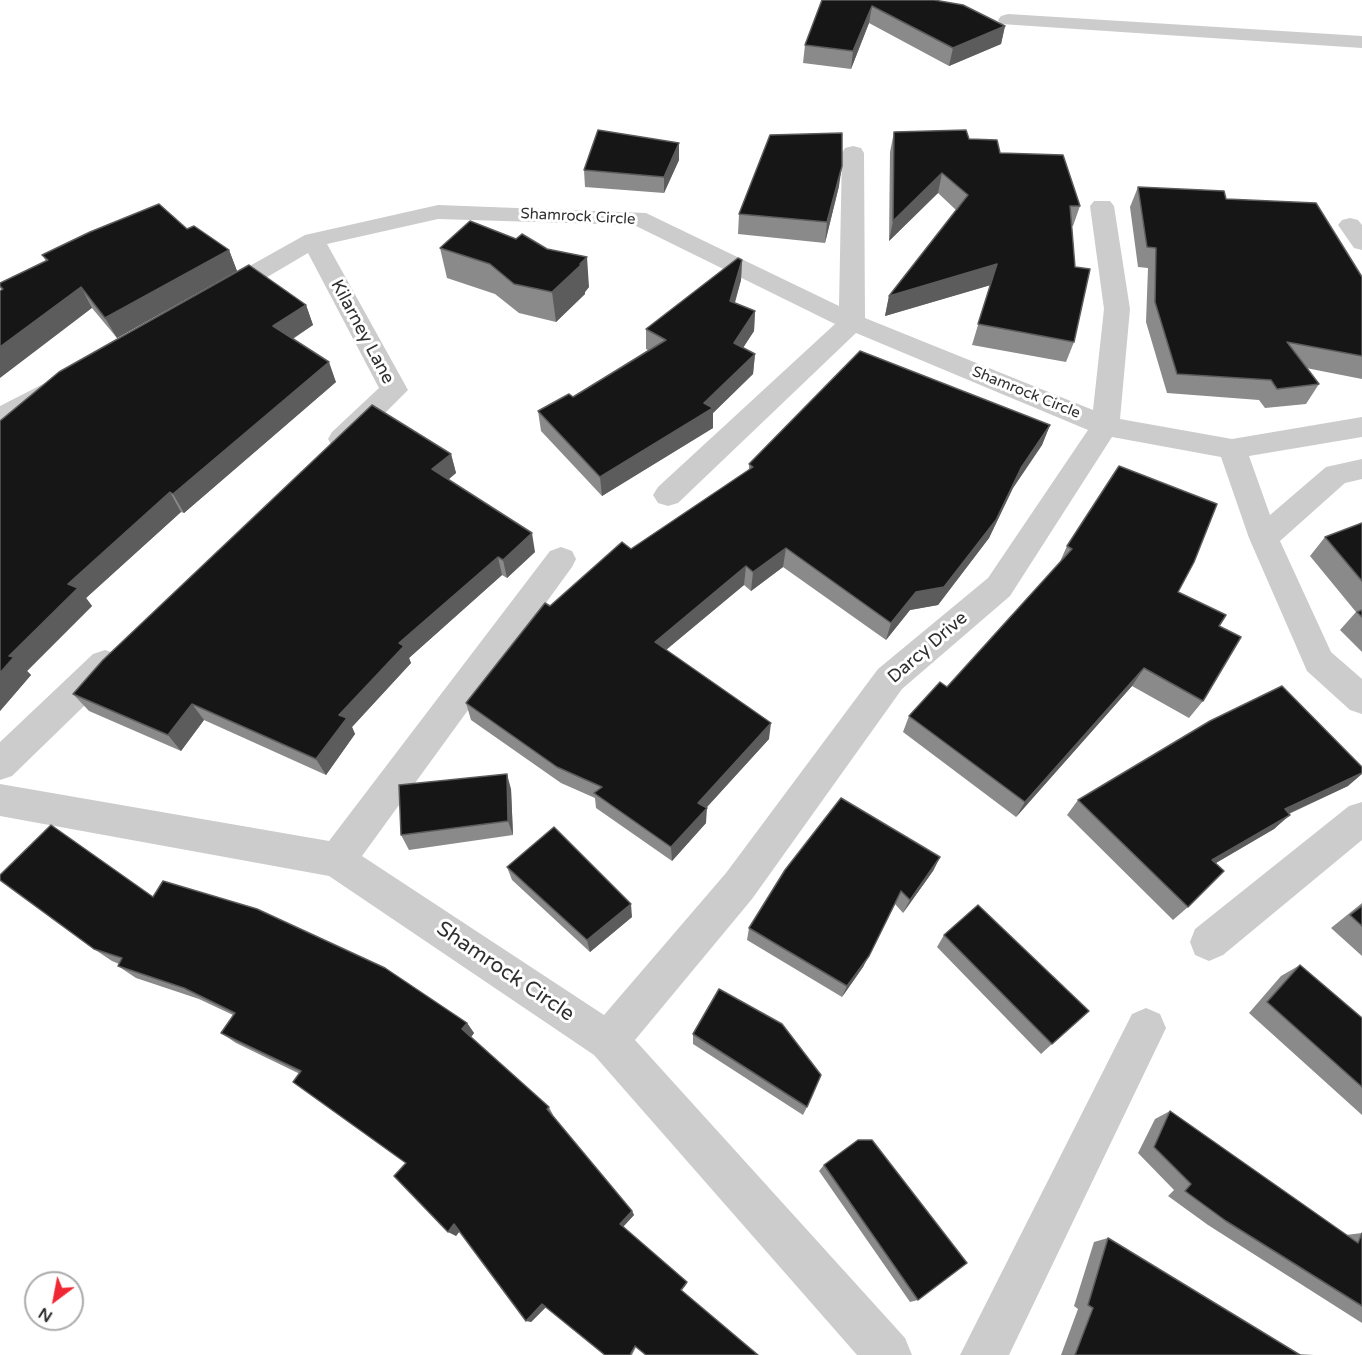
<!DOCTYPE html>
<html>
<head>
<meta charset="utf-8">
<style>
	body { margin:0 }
	#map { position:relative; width:1362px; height:1355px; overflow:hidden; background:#fff; font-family:"Varela Round",sans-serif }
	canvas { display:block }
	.north { position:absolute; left:24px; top:1271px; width:60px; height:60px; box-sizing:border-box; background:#fff; border:2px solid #acacac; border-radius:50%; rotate:212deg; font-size:16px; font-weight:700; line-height:24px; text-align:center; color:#2f2f2f }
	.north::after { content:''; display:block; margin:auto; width:21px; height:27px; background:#ef2833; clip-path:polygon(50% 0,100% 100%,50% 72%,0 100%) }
</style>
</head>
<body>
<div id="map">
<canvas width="1362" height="1355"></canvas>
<div class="north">N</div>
</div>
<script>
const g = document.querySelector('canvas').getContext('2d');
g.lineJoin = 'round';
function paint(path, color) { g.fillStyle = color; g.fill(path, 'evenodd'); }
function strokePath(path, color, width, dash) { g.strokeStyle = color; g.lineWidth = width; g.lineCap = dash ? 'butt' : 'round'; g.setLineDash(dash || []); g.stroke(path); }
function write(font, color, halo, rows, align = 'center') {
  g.font = font + ' "Varela Round",sans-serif'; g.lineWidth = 6; g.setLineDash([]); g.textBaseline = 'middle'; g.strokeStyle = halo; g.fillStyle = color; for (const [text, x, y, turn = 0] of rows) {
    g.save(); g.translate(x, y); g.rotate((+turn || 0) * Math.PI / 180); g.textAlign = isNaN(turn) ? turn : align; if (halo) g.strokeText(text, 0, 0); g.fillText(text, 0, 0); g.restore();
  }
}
const minor = new Path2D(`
	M1008 14 1362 36V48L1001 24 998 20 1001 16Z
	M853 146 861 148 864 153 865 318 1093 410 1104 309 1090 206 1094 201H1110L1114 206 1130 309 1120 419 1232 439 1362 417V437L1249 456 1270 515 1326 467 1362 459V479L1345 483 1280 541 1331 652 1362 679V714L1350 710 1307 671 1249 538 1221 457 1112 437 1010 596 902 689 752 899 635 1040 905 1338 912 1355H857L594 1055 329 876 0 816V784L329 841 550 551 561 547 572 551 576 559 572 567 362 856 604 1015 726 873 878 669 988 578 1088 430 856 333 678 503 668 506 658 503 653 495 658 487 835 324 634 225 438 219 327 244 408 390 352 446 342 449 332 446 328 439 332 432 379 388 308 253 230 299 221 301 212 299 209 293 212 287 305 235 438 205 646 213 839 306 842 153 845 148Z
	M1350 218 1358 220 1362 225V250L1354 248 1338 225 1342 220Z
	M51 380 61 382 64 389 61 396 0 428V406Z
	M105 650 117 654 121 664 117 674 12 776 0 780V742L93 654Z
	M1362 802V840L1223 955 1209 961 1195 955 1190 942 1195 929 1349 806Z
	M1146 1008 1160 1014 1166 1028 1009 1355H960L1132 1014Z`);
const wall = new Path2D(`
	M822 0H934L1005 26 1001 44 949 66 869 23 851 69 803 63 805 45Z
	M894 132 969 139 1000 153 1080 206 1073 226H1072L1074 342 1066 362 972 345 990 285 885 316 889 296 956 210 938 193 889 241 890 152Z
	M679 160 664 193 585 187 584 170Z
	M839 186 825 243 738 234 739 214Z
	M1138 187 1226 199 1362 277V379L1306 368 1319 384 1306 404 1265 408 1259 400 1167 393 1146 322 1148 268 1138 267 1130 207Z
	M187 229 229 250 237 271 117 338 92 308 2 290 0 288V283L46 261 42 255Z
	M440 248 589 287 585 292V294L556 322 519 313 495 294 447 278Z
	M742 260 741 280 735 303 755 311 754 331 743 348 755 354 753 374 713 413V428L602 496 541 431 538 411 573 397 648 350 646 349V329Z
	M306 305 313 325 293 339 336 382 184 513 181 512 86 598 92 606 27 671 31 675 0 711V421Z
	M1050 425 1042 445 1013 488 989 538 938 605 910 610 886 640 783 567 751 591 744 585 666 650 769 739 706 808V823L672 861 596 808 595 798 561 783 471 720 466 703 550 606 631 549 749 470V464Z
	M451 454 456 473 448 480 535 552 507 578 502 575 409 658 411 663 352 727 355 734 326 775 204 720 181 751 89 711 73 694Z
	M1362 523V652L1340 630 1356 612 1310 556 1325 537Z
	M1067 546 1178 592 1219 626 1203 701 1189 718 1132 686 1016 817 903 732 909 716 947 687 1059 564Z
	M1348 786 1289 814 1274 829 1216 863 1188 907 1173 920 1067 815 1078 800Z
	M511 789 513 835 409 850 401 835Z
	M940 857 933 871 903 913 895 904 863 967 842 997 747 940 749 928Z
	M507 867 632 917 590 952 512 880Z
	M153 897 467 1023 474 1033 471 1037 549 1107 553 1115V1116L632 1211 634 1215 623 1227 687 1282 686 1285 636 1347 632 1355H605L546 1307 531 1322 460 1231 456 1236 406 1163 300 1074 236 1043 221 1033 233 1015 199 999 136 978 118 966 119 964 112 961 94 949Z
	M1362 903V956L1331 928Z
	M944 935 1052 1044 1041 1054 937 947Z
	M1300 965 1362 1018V1115L1249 1013 1281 976Z
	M693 1034 807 1107 803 1115 693 1044Z
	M1170 1111 1346 1235 1362 1233V1323L1208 1225 1168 1196 1174 1190 1138 1153 1155 1119Z
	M824 1165 918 1300 910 1302 819 1171Z
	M1108 1238 1299 1354 1314 1355H1061L1078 1309 1074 1306 1094 1242Z`);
const shadedWall = new Path2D(`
	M872 6 869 23 851 69 853 51Z
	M1005 26 1001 44 949 66 953 48Z
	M679 143V160L664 193V177Z
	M842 166 839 186 825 243 827 222Z
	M942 173 938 193 889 241 893 221Z
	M229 250 237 271 117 338 105 318Z
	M587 257 589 287 585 292V294L556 322 552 292Z
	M742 260 741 280 729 322 730 301Z
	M997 264 991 285 885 316 889 296Z
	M81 287 92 308 0 378V347Z
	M306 305 313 325 281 346 273 326Z
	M755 311 754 331 733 363 734 343Z
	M755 354 753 374 713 413V428L602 496 600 477 704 403Z
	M329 362 336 382 184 513 173 494Z
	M1050 425 1042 445 1013 488 989 538 938 605 910 610 886 640 891 623Z
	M451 454 456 473 438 488 432 469Z
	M170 492 181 512 86 598 92 606 27 671 31 675 0 711V673L9 656 68 584Z
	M532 533 535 552 507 578 503 560Z
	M786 548 783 567 751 591 753 572Z
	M498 557 502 575 409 658 411 663 352 727 355 734 326 775 316 759 339 715 399 643Z
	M746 566 744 585 655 659V642Z
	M1144 668 1132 686 1016 817 1025 802Z
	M192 704 204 720 181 751 168 735Z
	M771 723 769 739 697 818 698 803Z
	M1362 773V774L1348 786 1268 823 1285 809Z
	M507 774 511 789 513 835 508 821Z
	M707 808 706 823 672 861 671 847Z
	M1290 815 1274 829 1197 874 1212 860Z
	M940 857 933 871 903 913 910 900Z
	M631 904 632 917 590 952 587 940Z
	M895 904 863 967 842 997 847 986Z
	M467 1023 474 1033 469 1040 462 1029Z
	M632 1211 634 1215 622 1228 620 1224Z
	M454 1224 462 1228 456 1236 448 1232Z
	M542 1304 547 1306 531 1322 526 1321Z`);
const building = new Path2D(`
	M822 0H934L963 5 1005 26 953 48 872 6 853 51 805 45Z
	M598 130 679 143 664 177 584 170Z
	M966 130 969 139 997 140 1000 153 1063 155 1080 206H1070L1075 267 1090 269 1074 342 978 324 997 264 889 296 968 195 942 173 893 221 894 132Z
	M842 133V166L827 222 739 214 770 135Z
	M1138 187 1224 191 1226 199 1316 203 1362 277V356L1287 342 1319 384 1277 389 1271 380 1177 374 1155 302 1156 248 1147 247Z
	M159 204 187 229 194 226 229 250 105 318 81 287 0 347V291L3 289 0 286V283L48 260 42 255 90 232Z
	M470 221 516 239 522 234 547 249 587 257 580 264H582L552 292 514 284 490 264 440 248Z
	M738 258 742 260 730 301 755 311 734 343 755 354 704 403 713 408 600 477 538 411 569 394 573 397 666 340 646 329Z
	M249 265 306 305 273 326 329 362 173 494 170 492 68 584 78 588 9 656 14 657 0 673V421L59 372Z
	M860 351 1050 425 1021 468 996 520 944 587 916 592 891 623 786 548 753 572 746 566 655 642 771 723 698 803 707 808 671 847 594 793 602 787 557 767 466 703 545 603 550 606 622 542 631 549 753 467 749 464Z
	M372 405 451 454 432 469 532 533 503 560 498 557 399 643 404 646 339 715 347 718 316 759 192 704 168 735 73 694 103 660Z
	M1119 466 1217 504 1194 562 1178 592 1226 615 1219 626 1241 637 1203 701 1144 668 1025 802 909 716 940 682 947 687 1072 549 1067 546Z
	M1362 523V581L1325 537Z
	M1362 610V617L1357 612Z
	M1282 686 1362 767V773L1285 809 1290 815 1212 860 1224 871 1188 907 1078 800 1210 721Z
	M507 774 508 821 401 835 399 785Z
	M841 798 940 857 910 900 901 891 869 956 847 986 749 928 785 870Z
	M51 825 153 897 163 881 257 909 385 968 467 1023 462 1029 549 1107 547 1109 632 1211 620 1224 687 1282 681 1290 758 1355H646L635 1346 630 1355H605L542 1304 526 1321 454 1224 448 1232 394 1176 406 1163 293 1082 301 1071 221 1033 235 1013 184 988 118 966 122 958 94 949 0 880V875Z
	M554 827 631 904 587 940 507 867Z
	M978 905 1089 1011 1052 1044 944 935Z
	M1362 906V926L1350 915Z
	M1300 965 1362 1018V1087L1267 1002Z
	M719 989 782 1024 821 1075 807 1107 693 1034Z
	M1170 1111 1358 1243 1362 1233V1306L1226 1221 1185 1191 1191 1184 1154 1147Z
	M858 1140H872L967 1263 918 1300 824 1165Z
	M1108 1238 1300 1355H1075L1093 1308 1088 1305Z`);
const farStreetnames = [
	["Shamrock Circle",578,217,3],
	["Shamrock Circle",1026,393,22]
];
const streetNames = [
	["Kilarney Lane",362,332,62],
	["Darcy Drive",928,648,-41]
];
const nearStreetnames = [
	["Shamrock Circle",505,972,34]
];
paint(minor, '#ccc');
paint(wall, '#8a8a8a');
paint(shadedWall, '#5c5c5c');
paint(building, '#161616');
strokePath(building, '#5c5c5c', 1.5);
write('15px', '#2f2f2f', '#fff', farStreetnames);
write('18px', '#2f2f2f', '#fff', streetNames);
write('21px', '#2f2f2f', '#fff', nearStreetnames);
</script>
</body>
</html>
